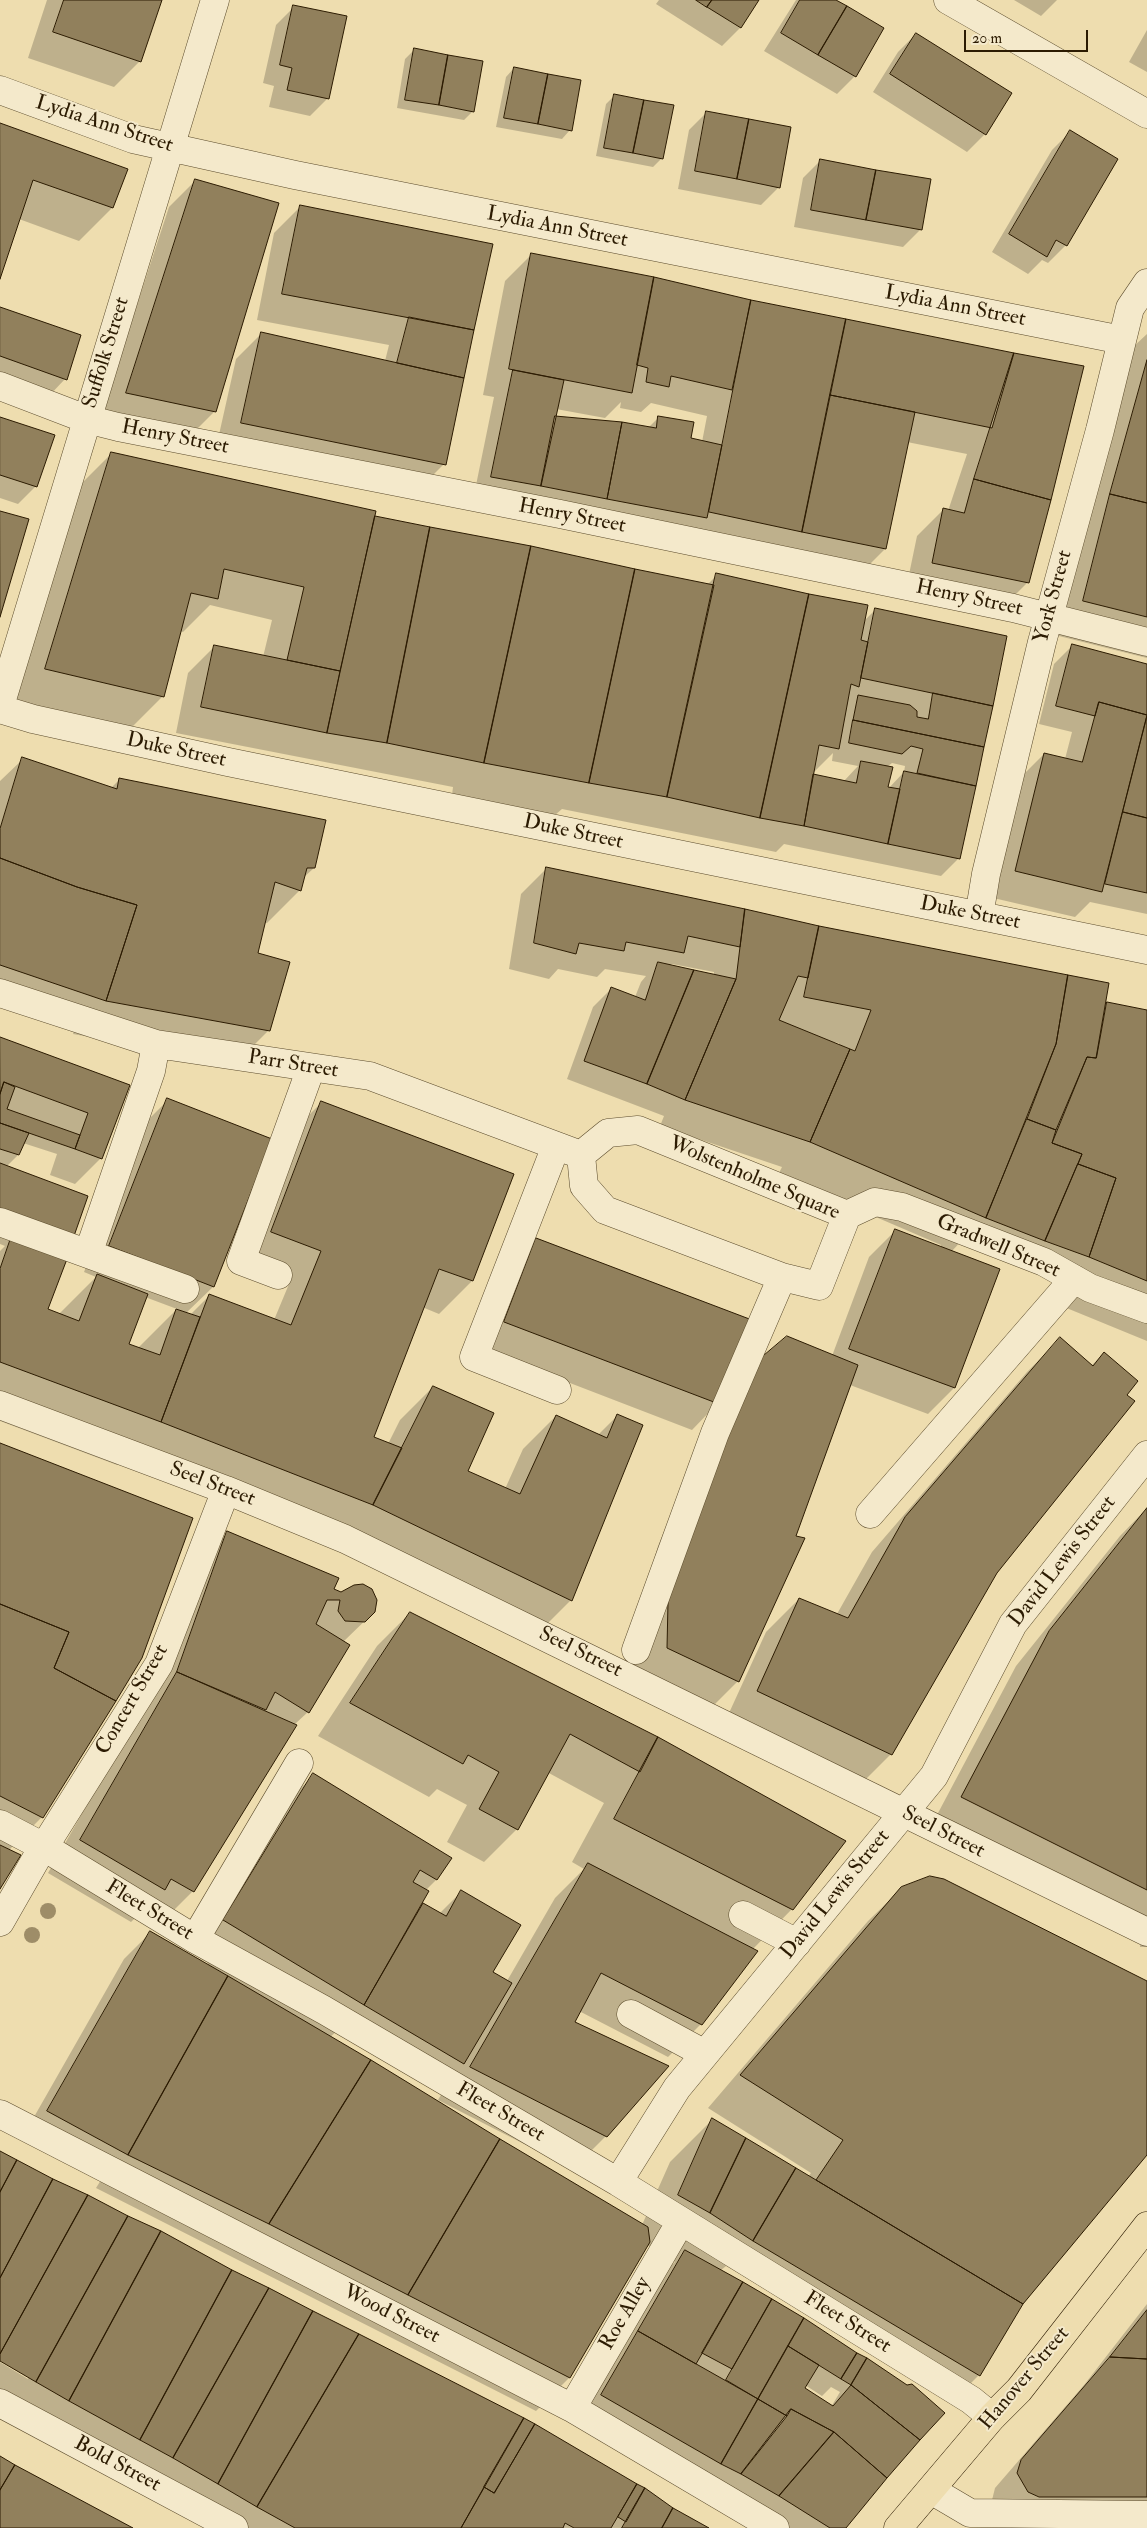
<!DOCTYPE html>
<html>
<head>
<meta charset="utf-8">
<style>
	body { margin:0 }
	#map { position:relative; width:1147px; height:2528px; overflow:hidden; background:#eeddaf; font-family:"IM FELL Double Pica",serif }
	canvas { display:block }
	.scale { position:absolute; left:964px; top:30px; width:124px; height:22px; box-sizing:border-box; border:2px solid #2c1b02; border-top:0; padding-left:6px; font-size:15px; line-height:18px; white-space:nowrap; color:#2c1b02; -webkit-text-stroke:4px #f4e9cb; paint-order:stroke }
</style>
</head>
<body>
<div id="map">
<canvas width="1147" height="2528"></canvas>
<div class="scale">20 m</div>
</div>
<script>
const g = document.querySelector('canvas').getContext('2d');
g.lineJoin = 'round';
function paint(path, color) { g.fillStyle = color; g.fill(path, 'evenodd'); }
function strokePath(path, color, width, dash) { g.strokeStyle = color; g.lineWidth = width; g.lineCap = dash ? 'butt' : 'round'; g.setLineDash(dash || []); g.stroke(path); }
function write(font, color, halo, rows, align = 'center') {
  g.font = font + ' "IM FELL Double Pica",serif'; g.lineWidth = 4; g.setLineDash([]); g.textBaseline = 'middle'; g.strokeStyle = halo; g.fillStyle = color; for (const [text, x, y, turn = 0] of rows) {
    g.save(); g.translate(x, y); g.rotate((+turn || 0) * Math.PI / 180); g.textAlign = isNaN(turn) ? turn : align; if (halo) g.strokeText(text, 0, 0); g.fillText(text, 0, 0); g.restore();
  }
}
const shadow = new Path2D(`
	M47 0H161L140 61 114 87 28 58Z
	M659 0H757L740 28 722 46 656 4Z
	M796 0H834L855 76 837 94 764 51Z
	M1014 0H1057L1041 16Z
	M294 7 328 98 310 116 269 107 274 86 263 83 276 25Z
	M1147 30V72L1129 62Z
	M916 34 985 134 967 152 873 92 898 52Z
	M414 50 473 111 464 120 397 108 405 59Z
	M514 68 570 130 562 139 496 127 506 77Z
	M615 95 662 158 653 167 596 156 606 104Z
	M707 112 779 187 761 205 678 189 689 130Z
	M0 124 127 169 112 208 79 241 19 219 0 275Z
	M1070 132 1066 245 1048 263 1042 260 1028 274 992 252 1052 150Z
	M821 160 921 229 903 247 794 227 803 178Z
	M195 181 215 411 189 437 100 418 169 207Z
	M300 207 491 245 444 464 418 490 216 448 236 359 262 333 385 361 389 345 257 320 274 233Z
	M531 255 654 278 751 302 1083 367 1028 582 1002 608 906 589 917 536 943 510 948 511 967 454 907 442 885 549 859 575 474 495 494 397 483 395 505 281ZM621 402 620 408 641 412 651 403 707 416 702 442 689 439 659 417 648 428 554 417 556 409 605 418Z
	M0 309 65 379 48 397 0 380Z
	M1147 334V658L1051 634 1132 348Z
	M0 418 36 486 18 504 0 498Z
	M112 453 373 517 707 585 717 575 863 622 875 610 1006 637 959 858 941 876 784 844 776 852 562 809 555 815 452 795 453 787 176 733 188 673 214 647 263 657 272 620 210 605 183 632 180 631 163 696 130 729 13 702 79 486ZM833 753 832 761 858 766 844 781 811 775ZM892 763 905 766 904 772 887 790V767Z
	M1072 646 1147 666V914L1090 902 1075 917 989 897 1018 780 1044 754 1065 759 1072 732 1039 724 1054 664Z
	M23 759 111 788 120 779 314 868 303 878 300 890 267 923 264 922 257 954 269 1030 236 1063 73 1034 76 1026 0 1000V781Z
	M547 868 818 928 1068 977 1103 1007 1107 1003 1147 1012V1341L1047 1300 1057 1270 967 1235 951 1252 999 1269 954 1388 928 1414 850 1385 738 1681 705 1714 635 1681 636 1636 646 1586 658 1546 692 1463 832 1356 869 1257 895 1231 940 1248 941 1245 778 1175 782 1167 660 1126 664 1116 567 1079 593 1007 611 989 635 997 641 982 646 976 605 969 597 977 558 969 549 979 509 969 521 894ZM672 964 714 972V976L669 966ZM831 1042 839 1043V1045Z
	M0 1038 128 1086 101 1158 75 1184 50 1175 57 1154 23 1143 18 1155 6 1167 46 1310 58 1315 96 1277 84 1272 142 1126 168 1100 270 1140 213 1287 186 1313 190 1315 209 1296 274 1320 289 1284 239 1265 289 1135 322 1102 472 1281 439 1314 422 1307 372 1438 388 1444 400 1420 433 1387 467 1472 505 1489 523 1449 556 1416 598 1435 618 1415 571 1600 538 1633 127 1455 117 1465 0 1421V1251L5 1246 0 1244ZM145 1297 177 1309 138 1348 128 1345Z
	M537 1239 718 1403 692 1430 479 1348 511 1266Z
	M1060 1339 1091 1366 1104 1353 996 1572 891 1754 858 1787 724 1724 766 1632 799 1599 837 1614 872 1552 1027 1372Z
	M0 1445 115 1701 42 1817 9 1850 0 1886Z
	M1147 1508V1947H1140V1936L929 1830 1016 1666 1120 1536Z
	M228 1533 374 1612 343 1642 308 1712 295 1724 193 1891 160 1924 140 1913 131 1922 48 1873 138 1716 185 1576Z
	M410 1613 658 1738 792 1909 752 1950 701 2024 668 2057 579 2011 574 2023 606 2136 573 2169 438 2100 452 2076 337 2031 329 2038 642 2225 670 2162 713 2119 808 2177 811 2173 708 2108 868 1921 902 1888 1147 1982V2153L1022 2304 979 2375 953 2401 726 2266 720 2271 804 2319 857 2354 886 2477 845 2528H784L576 2422 667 2269 675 2262 647 2245 569 2378 536 2411 96 2188 101 2180 22 2138 124 1959 150 1933 207 1965 208 1963 191 1953 281 1808 314 1775 437 1879 425 1891 416 1912 423 1905 439 1914 461 1892 492 1973 507 1981 555 1898 584 1869 572 1862 604 1803 547 1772 517 1829 484 1862 447 1842 467 1805 437 1789 429 1797 318 1736 377 1646ZM805 2385 822 2396 831 2387 840 2392 831 2407 803 2388Z
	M0 2153 523 2419 706 2528H223L0 2402V2362L28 2379V2376L0 2359Z
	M1147 2304V2523L992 2500 995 2488 1084 2385Z`);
const building = new Path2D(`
	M64 0H162L141 62 53 32Z
	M696 0H712L707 7Z
	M712 0H759L741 28 707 7Z
	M800 0H836L847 6 818 55 781 33Z
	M293 5 347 16 329 99 287 90 292 68 280 65Z
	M847 6 884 28 856 77 818 55Z
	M916 33 1012 93 986 135 890 74Z
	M414 48 448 55 439 105 405 100Z
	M448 55 483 61 474 112 439 105Z
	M514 67 548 74 538 124 504 118Z
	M548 74 581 80 572 131 538 124Z
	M614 94 644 100 633 153 604 148Z
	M644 100 674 105 663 159 633 153Z
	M706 111 749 119 737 179 695 171Z
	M749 119 791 127 780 188 737 179Z
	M0 123 128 169 113 208 33 180 0 279Z
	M1070 130 1118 159 1067 246 1056 240 1047 257 1009 234Z
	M820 159 876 170 866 220 811 210Z
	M876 170 931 179 922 230 866 220Z
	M195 179 279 203 216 412 126 393Z
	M300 205 493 244 474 330 282 294Z
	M531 253 654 277 632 393 509 369Z
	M654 277 751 300 732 390 671 376 669 387 646 382 648 368 637 365Z
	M751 300 846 319 802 532 709 512Z
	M0 307 81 335 67 380 0 356Z
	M409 317 474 330 464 378 397 363Z
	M846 319 1014 353 992 428 830 395Z
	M261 332 464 378 446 465 241 423Z
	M1014 353 1084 366 1051 500 974 479Z
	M1147 360V503L1110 494Z
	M513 370 564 380 541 486 491 477Z
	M830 395 915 412 886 549 802 532Z
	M555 416 622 422 607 499 541 486Z
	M658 416 694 422 691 438 722 445 707 518 607 499 622 422 656 428Z
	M0 417 55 435 37 487 0 475Z
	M111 452 376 511 340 671 287 660 304 587 224 569 218 599 191 593 164 697 45 669Z
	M974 479 1051 500 1029 583 932 563 943 508 964 513Z
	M1110 494 1147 503V617L1083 601Z
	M0 511 29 519 0 617Z
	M375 516 430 527 387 743 327 733Z
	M430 527 531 546 484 763 387 743Z
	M531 546 635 569 589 783 484 763Z
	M635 569 714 585 667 797 589 783Z
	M716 573 809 594 760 818 667 797Z
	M809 594 868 605 861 640 868 642 859 687 851 684 839 749 819 745 804 826 760 818Z
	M875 608 1007 636 993 706 861 678Z
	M1072 644 1147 664V715L1099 702 1095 716 1056 706Z
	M214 645 340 671 327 733 201 707Z
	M933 693 993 706 984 747 853 720 858 695 910 705 917 711V717L928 719Z
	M1099 702 1147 715 1102 892 1015 871 1044 753 1082 762Z
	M1147 716V818L1123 812Z
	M853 720 984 747 976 786 917 773 923 749 911 746 902 754 849 743Z
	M22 757 117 789 119 778 326 820 315 868H307L301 891 275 882 258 953 290 962 270 1031 106 1001 137 905 77 887 0 858V829Z
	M861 761 893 767 888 787 900 789 888 844 804 826 813 774 856 783Z
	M904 771 976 786 960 859 888 844Z
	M1123 812 1147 818V893L1105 884Z
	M0 858 77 887 137 905 106 1001 0 965Z
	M546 867 745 909 740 947 688 936 684 953 626 942 624 951 579 943 576 954 534 943Z
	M745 909 819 926 808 978 798 976 779 1020 850 1049 810 1142 685 1100 736 979Z
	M819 926 1068 975 1056 1044 986 1218 810 1142 850 1049 855 1051 871 1010 804 997Z
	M658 962 694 970 647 1084 584 1061 611 987 645 1000Z
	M694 970 736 979 685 1100 647 1084Z
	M1068 975 1109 983 1096 1058 1087 1057 1056 1130 1027 1119 1056 1044Z
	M1107 1002 1147 1010V1281L1089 1257 1116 1178 1078 1164 1082 1154 1052 1143 1087 1057 1096 1058Z
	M0 1037 130 1085 102 1159 75 1149 88 1113 4 1082 0 1094Z
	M4 1082 15 1087 7 1109 80 1135 75 1149 0 1123V1094Z
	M167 1098 272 1139 214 1287 109 1246Z
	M321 1101 514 1174 473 1281 439 1269 374 1437 402 1448 373 1505 161 1422 209 1294 291 1325 321 1251 271 1232Z
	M1027 1119 1056 1130 1052 1143 1082 1154 1045 1241 986 1218Z
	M0 1123 29 1133 19 1155 0 1149Z
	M0 1163 88 1196 74 1236 0 1209Z
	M1078 1164 1116 1178 1089 1257 1045 1241Z
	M895 1229 1000 1269 955 1388 849 1349Z
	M11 1238 67 1259 48 1309 79 1321 97 1274 148 1294 129 1344 160 1355 176 1309 200 1317 161 1422 0 1362V1269Z
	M536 1238 752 1320 719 1404 504 1322Z
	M787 1336 858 1365 796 1536 805 1538 739 1682 667 1648 668 1602 678 1552 762 1357Z
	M1060 1337 1093 1366 1104 1352 1138 1381 1127 1395 1135 1401 997 1573 892 1755 757 1691 799 1598 848 1618 905 1517Z
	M433 1386 494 1413 468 1471 520 1494 556 1415 607 1438 617 1414 643 1425 572 1601 373 1505Z
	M0 1443 193 1518 142 1658 116 1701 54 1668 69 1632 0 1604Z
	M1147 1508V1890L961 1797 1049 1631Z
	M227 1531 339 1578 334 1589 341 1592 354 1585 363 1584 372 1589 377 1600 375 1612 365 1622 345 1621 338 1611 340 1600H327L316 1624 350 1645 309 1713 275 1692 266 1710 177 1672Z
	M0 1604 69 1632 54 1668 116 1701 43 1818 0 1796Z
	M410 1612 658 1737 640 1772 570 1734 518 1830 479 1809 499 1772 468 1755 463 1764 350 1703Z
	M177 1672 297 1725 194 1892 171 1879 165 1890 80 1840Z
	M658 1737 846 1841 793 1910 614 1819Z
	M313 1773 452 1858 437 1880 420 1870 413 1882 429 1891 364 2005 223 1920Z
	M0 1845 21 1855 0 1889Z
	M588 1863 758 1951 702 2025 601 1973 575 2022 669 2066 607 2137 470 2067Z
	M930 1876 944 1879 1147 1981V2155L1023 2304 816 2180 843 2140 740 2075 901 1887Z
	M461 1890 521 1925 493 1972 512 1983 464 2064 364 2005 423 1903 446 1916Z
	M150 1931 228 1976 128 2155 47 2111Z
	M228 1976 371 2060 269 2224 128 2155Z
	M371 2060 500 2139 408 2295 269 2224Z
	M712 2118 746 2138 710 2213 678 2195Z
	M746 2138 796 2168 753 2241 710 2213Z
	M500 2139 648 2227 650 2242 570 2378 408 2295Z
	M0 2151 17 2160 0 2192Z
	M17 2160 53 2179 0 2278V2192Z
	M796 2168 1023 2304 980 2376 753 2241Z
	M53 2179 88 2195 0 2354V2278Z
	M88 2195 128 2216 36 2382 0 2361V2354Z
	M128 2216 161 2231 69 2401 36 2382Z
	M161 2231 232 2270 140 2440 69 2401Z
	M685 2250 743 2282 696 2364 638 2331Z
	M232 2270 269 2288 173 2458 140 2440Z
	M743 2282 772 2299 732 2369 702 2353Z
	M269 2288 313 2311 218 2484 173 2458Z
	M772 2299 804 2318 758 2399 726 2380Z
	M1147 2310V2359L1110 2357Z
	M313 2311 359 2334 257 2507 218 2484Z
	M804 2318 857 2353 841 2379 788 2346Z
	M638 2331 758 2399 721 2464 601 2395Z
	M359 2334 524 2418 461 2528H295L257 2507Z
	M788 2346 819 2365 805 2388 833 2406 851 2385 920 2440 887 2478 834 2432 791 2409 787 2416 758 2399Z
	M857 2353 867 2358 851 2385 841 2379Z
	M1110 2357 1147 2359V2497H1039L1028 2492 1017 2473 1021 2460Z
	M867 2358 907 2385 912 2384 945 2413 920 2440 851 2385Z
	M758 2399 787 2416 741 2474 721 2464Z
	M791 2409 834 2432 779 2496 741 2474Z
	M524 2418 535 2424 494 2493 484 2487Z
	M535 2424 637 2484 611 2528H574L565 2523 563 2528H461L484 2487 494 2493Z
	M834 2432 887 2478 846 2528H830L779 2496Z
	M0 2456 15 2465 0 2490Z
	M15 2465 133 2528H0V2490Z
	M637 2484 645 2488 626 2522 618 2517Z
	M645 2488 673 2508 662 2528H622Z
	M673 2508 709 2528H662Z`);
const minor = new Path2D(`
	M948 0 1147 114
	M0 90 133 139 295 175 1122 340
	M0 386 86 419 118 427 560 514 1013 608 1147 642
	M0 706 215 0
	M0 709 33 719 228 762 1147 950
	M979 916 986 874 1042 642 1100 430 1130 308 1147 283
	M0 993 156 1044 370 1076 581 1155
	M638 1130 847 1215 819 1286 782 1277 605 1210 584 1186 581 1155 608 1133Z
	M556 1146 474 1357 557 1390
	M847 1215 875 1202 902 1207 1044 1262 1090 1288 1147 1309
	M0 1222 185 1289
	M88 1254 151 1071 156 1044
	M278 1275 241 1261 311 1068
	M0 1405 226 1490 345 1539 1147 1932
	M870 1514 1074 1279
	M636 1650 715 1433 782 1277
	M0 1824 44 1847 195 1939 324 2010 618 2182 971 2400 992 2417
	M44 1847 159 1664 226 1490
	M743 1915 797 1943
	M0 1922 36 1859
	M195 1939 299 1763
	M631 2014 705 2054
	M0 2114 572 2408 775 2528
	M618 2182 677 2088 934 1776 1013 1624 1147 1455
	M0 2403 234 2528
	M572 2408 681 2221
	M931 2490 970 2513 1147 2515`);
const major = new Path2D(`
	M898 2528 992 2417 1019 2390 1147 2226`);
const trees = [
	[48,1911],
	[32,1935]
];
const streetNames = [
	["Lydia Ann Street",104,125,18],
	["Lydia Ann Street",557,228,11],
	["Lydia Ann Street",955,307,11],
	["Suffolk Street",107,353,-73],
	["Henry Street",175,438,11],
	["Henry Street",572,517,11],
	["York Street",1054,597,-75],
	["Henry Street",969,599,12],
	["Duke Street",176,751,12],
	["Duke Street",573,833,12],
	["Duke Street",970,914,11],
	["Parr Street",293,1065,9],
	["Wolstenholme Square",754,1179,23],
	["Gradwell Street",998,1247,23],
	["Seel Street",212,1485,21],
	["David Lewis Street",1063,1562,-52],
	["Seel Street",580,1653,26],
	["Concert Street",133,1700,-60],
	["Seel Street",943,1833,27],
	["David Lewis Street",836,1895,-51],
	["Fleet Street",149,1911,31],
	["Fleet Street",500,2113,30],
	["Roe Alley",626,2314,-60],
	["Wood Street",391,2315,27],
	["Fleet Street",847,2323,32],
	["Hanover Street",1025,2379,-50],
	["Bold Street",117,2465,28]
];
paint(shadow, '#0003');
paint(building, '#91805c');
strokePath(building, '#2c1b02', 1);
strokePath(minor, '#5c4c2d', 29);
strokePath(major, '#2c1b02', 29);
strokePath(minor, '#f4e9cb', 28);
strokePath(major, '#eeddaf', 28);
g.fillStyle = '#9e8d68';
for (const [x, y] of trees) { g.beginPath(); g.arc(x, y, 8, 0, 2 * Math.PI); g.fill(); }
write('21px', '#2c1b02', '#f4e9cb', streetNames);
</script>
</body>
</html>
